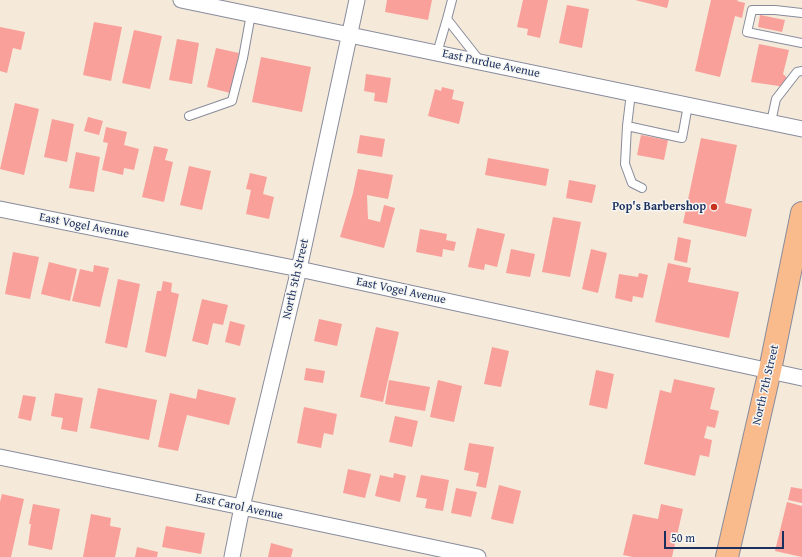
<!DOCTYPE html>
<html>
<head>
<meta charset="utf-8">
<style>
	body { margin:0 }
	#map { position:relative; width:802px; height:557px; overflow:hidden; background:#f5e9da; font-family:"Gentium Book Plus",serif }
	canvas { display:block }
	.scale { position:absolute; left:664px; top:531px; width:120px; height:18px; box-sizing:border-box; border:2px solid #1b2f5e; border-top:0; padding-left:5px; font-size:12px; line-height:14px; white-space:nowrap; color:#1b2f5e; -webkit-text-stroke:3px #f6f6f2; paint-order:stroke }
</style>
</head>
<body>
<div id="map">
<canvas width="802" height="557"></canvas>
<div class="scale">50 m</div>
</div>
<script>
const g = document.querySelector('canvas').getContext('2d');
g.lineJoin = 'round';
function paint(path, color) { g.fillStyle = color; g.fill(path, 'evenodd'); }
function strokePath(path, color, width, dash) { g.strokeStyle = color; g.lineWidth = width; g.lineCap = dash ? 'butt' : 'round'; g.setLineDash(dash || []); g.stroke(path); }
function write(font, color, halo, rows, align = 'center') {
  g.font = font + ' "Gentium Book Plus",serif'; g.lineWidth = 3; g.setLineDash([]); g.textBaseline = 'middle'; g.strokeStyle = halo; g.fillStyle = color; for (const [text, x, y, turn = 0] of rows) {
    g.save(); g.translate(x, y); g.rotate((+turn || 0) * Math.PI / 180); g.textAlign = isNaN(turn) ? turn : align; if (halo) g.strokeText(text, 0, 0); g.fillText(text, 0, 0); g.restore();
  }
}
const building = new Path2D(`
	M387 0H432L428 20 385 12Z
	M523 0H548L540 38 527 35 528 29 517 27Z
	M635 0H669L667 8Z
	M711 0H738L737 1 745 3 742 18 735 16 720 77 695 71Z
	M567 5 589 9 582 48 559 43Z
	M760 15 785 20 782 32 758 27Z
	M94 22 122 27 111 81 83 75Z
	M0 27 25 32 21 50 13 48 7 73 0 71Z
	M134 30 162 36 150 89 122 83Z
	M177 39 199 43 192 84 169 80Z
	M759 44 789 50 783 74 793 83 786 92 779 86 751 82Z
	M216 48 239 53 230 93 207 87Z
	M261 57 311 67 302 112 252 102Z
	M366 74 391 78 387 103 374 101 375 93 364 91Z
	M442 87 454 90 452 99 464 102 459 124 428 116 435 89 441 91Z
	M15 103 39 109 24 175 0 169Z
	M88 117 103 121 99 135 84 131Z
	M52 119 74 124 67 162 44 157Z
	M106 127 127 132 124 145 139 149 134 170 124 168 123 175 102 170 108 143 103 142Z
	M360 135 385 139 382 157 357 153Z
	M641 135 668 140 664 160 637 155Z
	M701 138 737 145 725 203 752 209 746 237 683 223Z
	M154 146 168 149 165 160 173 162 164 202 142 197Z
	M76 152 100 157 94 192 69 188Z
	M488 158 549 169 546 186 485 175Z
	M189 166 211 171 202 210 180 205Z
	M358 169 393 175 388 199 367 195 368 219 380 222 384 205 395 208 384 248 340 237 353 193Z
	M250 173 267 177 263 194 274 197 269 219 246 214 251 190 246 189Z
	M569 180 596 185 592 203 566 198Z
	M553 217 581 222 570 277 542 272Z
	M477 228 505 234 497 267 485 264 484 270 468 267Z
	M420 229 447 234 446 240 456 242 454 251 443 249 442 257 416 252Z
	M678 237 691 240 687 263 674 260Z
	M511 249 535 254 530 277 506 273Z
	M591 249 607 253 598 293 582 289Z
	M13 252 39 257 30 299 5 294Z
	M49 262 77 269 70 301 41 294Z
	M668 263 691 268 688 282 739 292 729 338 655 322Z
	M94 265 109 268 100 307 72 301 80 269 93 272Z
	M639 273 648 275 643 298 633 296 632 302 615 298 619 274 638 277Z
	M118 279 140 284 127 348 105 343Z
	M163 281 172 283 171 292 179 294 166 357 145 352 157 291H161Z
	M202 299 228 305 223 325 213 323 208 345 192 341Z
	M319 319 342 324 337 346 314 341Z
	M230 321 245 325 240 346 225 342Z
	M376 327 399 332 383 402 360 397Z
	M492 347 509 351 501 387 484 384Z
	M306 368 325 371 323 383 304 380Z
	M596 370 614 374 607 409 589 405Z
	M674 379 715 388 710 409 719 411 715 428 707 426 704 438 712 440 709 457 700 455 695 476 644 464 660 390 671 393Z
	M389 380 430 387 425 411 385 404Z
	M438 380 462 386 454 422 430 417Z
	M98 388 157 400 149 440 90 428Z
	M198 389 236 398 229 425 187 415 178 451 158 447 170 393 196 399Z
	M55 393 83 398 77 432 61 429 63 418 51 416Z
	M23 395 36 397 31 421 18 418Z
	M304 407 337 414 333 435 324 433 321 448 297 443Z
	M395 416 418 421 412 447 389 442Z
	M469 443 494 447 486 488 476 486 479 473 464 470Z
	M348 469 371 474 365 498 343 493Z
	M394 473 406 476 400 502 375 496 380 475 393 478Z
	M421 475 449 480 443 511 425 508 427 499 416 497Z
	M499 485 521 491 513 524 491 519Z
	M791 487 802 489V503L788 500Z
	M456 488 477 492 471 517 451 513Z
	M2 494 24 499 11 557H0V502Z
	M787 502 802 506V557L775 551Z
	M33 504 60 509 52 550 28 545 31 524H29Z
	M661 504 683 509 672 557H633L623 555 633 514 658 519Z
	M91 514 111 518 110 526 121 528 115 557H83Z
	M166 526 205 533 201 554 162 547Z
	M271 543 293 549 291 557H268Z
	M137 547 158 552 157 557H135Z`);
const lane = new Path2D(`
	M802 13 775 10H752L747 32 802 43
	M447 19 480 61
	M437 53 447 19 452 0
	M631 93 627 126 682 138 688 105
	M189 116 232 101 243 58 251 14
	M771 122 776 99 797 72 802 71
	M627 126 625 164 632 183 642 188`);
const street = new Path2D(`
	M181 0 802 129
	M0 209 299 269 802 378
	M0 457 261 511 478 557
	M232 557 242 507 299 269 357 0`);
const primary = new Path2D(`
	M727 557 770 370 802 213`);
const markers = [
	[714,207,4,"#c8321e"]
];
const streetNames = [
	["East Purdue Avenue",491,64,12],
	["East Vogel Avenue",84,226,11],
	["North 5th Street",296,279,-77],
	["East Vogel Avenue",401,291,12],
	["North 7th Street",766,385,-77],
	["East Carol Avenue",239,507,12]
];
const poiNames = [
	["Pop's Barbershop",706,207]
];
paint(building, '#f9a09a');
strokePath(lane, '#888c9c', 10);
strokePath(street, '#888c9c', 17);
strokePath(primary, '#888c9c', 24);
strokePath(lane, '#fff', 8);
strokePath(street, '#fff', 15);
strokePath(primary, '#fabb8c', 22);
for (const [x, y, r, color] of markers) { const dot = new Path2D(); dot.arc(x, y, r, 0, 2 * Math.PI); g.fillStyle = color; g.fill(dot); strokePath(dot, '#f6f6f2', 1.5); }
write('12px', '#1b2f5e', '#f6f6f2', streetNames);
write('bold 12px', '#1b2f5e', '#f6f6f2', poiNames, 'right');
</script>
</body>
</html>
